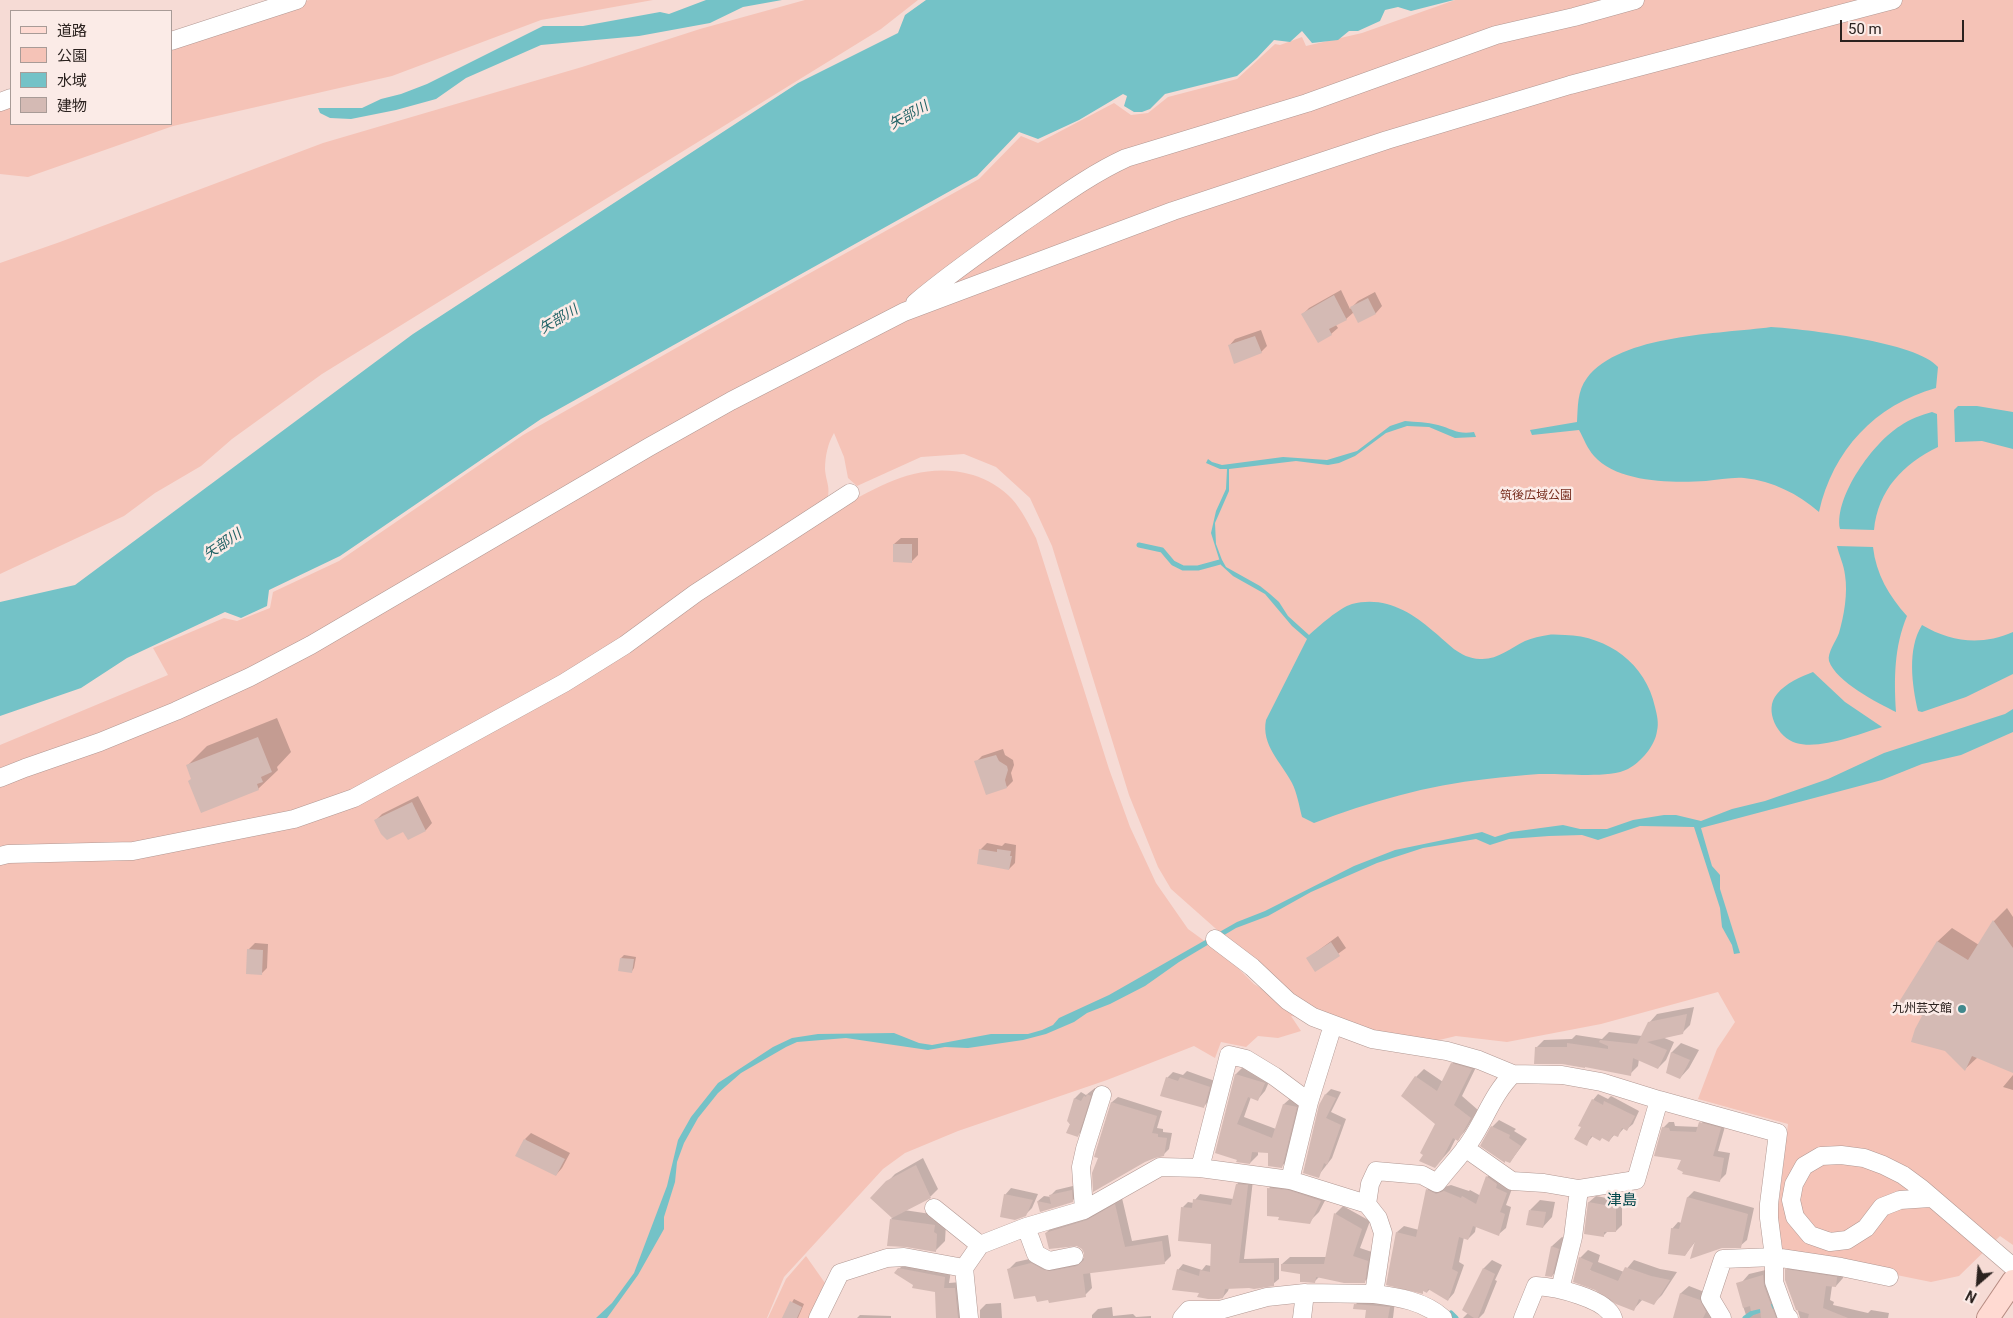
<!DOCTYPE html>
<html>
<head>
<meta charset="utf-8">
<style>
	body { margin:0 }
	#map { position:relative; width:2013px; height:1318px; overflow:hidden; background:#f6dbd5; font-family:Roboto,"Noto Sans JP",sans-serif }
	canvas { display:block }
	.legend { position:absolute; left:10px; top:10px; width:162px; height:115px; box-sizing:border-box; background:#fbebe7; border:1px solid #a89b97; margin:0; padding:6px 9px; list-style:none; font-size:15px; color:#2b221f }
	.legend li { display:flex; align-items:center; gap:10px; height:25px }
	.legend b { width:25px; border:1px solid #a89b97 }
	.north { position:absolute; left:1953px; top:1258px; width:50px; height:50px; -webkit-text-stroke:4px #fbebe7; paint-order:stroke; rotate:207deg; font-size:14px; font-weight:700; line-height:20px; text-align:center; color:#2b221f }
	.north::after { content:''; display:block; margin:auto; width:18px; height:22px; background:#2b221f; clip-path:polygon(50% 0,100% 100%,50% 72%,0 100%) }
	.scale { position:absolute; left:1840px; top:20px; width:124px; height:22px; box-sizing:border-box; border:2px solid #2b221f; border-top:0; padding-left:6px; font-size:15px; line-height:18px; white-space:nowrap; color:#2b221f; -webkit-text-stroke:4px #fbebe7; paint-order:stroke }
</style>
</head>
<body>
<div id="map">
<canvas width="2013" height="1318"></canvas>
<ul class="legend">
<li><b style="height:6px;background:#ffdad2"></b>道路</li>
<li><b style="height:14px;background:#f5c3b7"></b>公園</li>
<li><b style="height:14px;background:#74c2c7"></b>水域</li>
<li><b style="height:14px;background:#d4bab4"></b>建物</li>
</ul>
<div class="north">N</div>
<div class="scale">50 m</div>
</div>
<script>
const g = document.querySelector('canvas').getContext('2d');
g.lineJoin = 'round';
function paint(path, color) { g.fillStyle = color; g.fill(path, 'evenodd'); }
function strokePath(path, color, width, dash) { g.strokeStyle = color; g.lineWidth = width; g.lineCap = dash ? 'butt' : 'round'; g.setLineDash(dash || []); g.stroke(path); }
function write(font, color, halo, rows, align = 'center') {
  g.font = font + ' Roboto,"Noto Sans JP",sans-serif'; g.lineWidth = 5; g.setLineDash([]); g.textBaseline = 'middle'; g.strokeStyle = halo; g.fillStyle = color; for (const [text, x, y, turn = 0] of rows) {
    g.save(); g.translate(x, y); g.rotate((+turn || 0) * Math.PI / 180); g.textAlign = isNaN(turn) ? turn : align; if (halo) g.strokeText(text, 0, 0); g.fillText(text, 0, 0); g.restore();
  }
}
const green = new Path2D(`
	M309 0H653L541 20 392 76 173 126 28 177 0 174V105L11 101V124H171V43Z
	M805 0H918L881 29 322 374 232 439 201 466 155 493 124 516 0 574V263L60 242 323 143 582 67 700 29Z
	M1455 0H2013V1245L2000 1236 1959 1276 1931 1282 1783 1252 1777 1219 1788 1124 1698 1099 1717 1049 1735 1022 1718 992 1601 1024 1507 1042 1456 1036 1435 1041 1379 1036 1312 1014 1171 889 1158 867 1129 795 1052 546 1030 498 996 467 964 454 921 457 857 486 848 478 844 457 834 433C828 443 825 456 825 469 826 483 831 486 827 501L834 511C879 486 920 460 973 475 987 479 1002 488 1012 499 1022 510 1029 525 1036 538L1109 769 1130 827 1156 883 1188 929 1228 958 1254 984 1308 1018 1291 1016 1301 1031 1278 1038 1258 1036 1246 1047 1221 1042 1215 1058 1194 1046 1107 1080 958 1131 905 1153 883 1169 784 1277 767 1318H0V745L168 675 153 648 224 618 237 621 270 608 273 592 339 561 523 435 713 327 979 179 1021 136 1038 143 1114 103 1131 115 1148 113 1168 97 1237 79 1275 44 1280 45 1302 37 1306 46 1362 33Z
	M806 1256 825 1283 809 1318H768L786 1279Z`);
const water = new Path2D(`
	M706 0H782L743 7 710 23 639 36 541 45 466 78 436 99 396 110 351 119 330 118 320 113 318 108H362L381 99 401 94 427 84 543 26H583L660 12 669 14Z
	M926 0H1454L1411 11 1398 7 1385 10 1380 21 1358 31H1349L1338 40 1312 43 1302 31 1290 42 1274 40 1257 58 1237 76 1165 94 1150 109 1142 112H1134L1124 106 1127 96 1123 94 1079 120 1038 139 1019 132 977 176 541 419 340 556 269 590 267 606 241 618 225 612 127 658 81 688 0 716V602L75 585 413 334 798 83 898 33 905 15Z
	M1771 327C1804 329 1918 342 1938 367L1936 388C1875 405 1833 450 1819 512 1798 494 1773 481 1744 478 1732 477 1718 480 1706 481 1673 483 1618 483 1594 456 1587 448 1584 439 1579 430L1532 435 1530 430 1577 422C1578 407 1577 391 1587 378 1620 334 1721 334 1771 327Z
	M1958 406H1977L2013 412V449L1982 441 1955 442 1954 410Z
	M1932 412 1937 414 1938 447C1903 464 1878 490 1874 530L1840 529C1834 496 1874 442 1900 426 1910 419 1921 415 1932 412Z
	M1405 421C1416 422 1427 422 1438 425 1453 429 1458 435 1474 432L1476 437 1455 438 1429 427 1407 426 1386 433 1355 456 1339 463 1328 465 1296 461 1229 469V491L1215 523 1216 544 1222 560 1226 567 1260 586 1270 594 1279 602 1288 616 1309 635C1319 626 1339 608 1352 604 1384 596 1410 611 1433 631 1448 643 1459 658 1480 659 1498 660 1510 648 1525 641 1532 638 1541 636 1548 635 1554 634 1559 635 1565 635 1608 636 1646 664 1655 707 1657 715 1659 723 1657 731 1655 746 1641 762 1628 769 1609 779 1562 773 1539 774 1522 775 1504 777 1487 779 1427 785 1370 802 1314 823L1302 817C1299 805 1297 793 1292 783 1281 762 1261 745 1266 720L1307 639 1292 626 1265 594 1233 576 1221 565 1211 533 1216 511 1226 489 1227 469H1220L1206 463 1208 459 1212 462 1222 465 1283 457 1327 460 1357 451 1390 426Z
	M1837 546 1873 547C1876 574 1889 596 1907 616 1894 647 1894 679 1896 712 1878 703 1836 682 1829 661 1827 653 1836 641 1839 633 1844 616 1848 593 1845 575 1844 565 1839 555 1837 546Z
	M1922 625C1951 642 1981 646 2013 632V674L1966 697 1922 712 1918 711C1912 685 1907 649 1922 625Z
	M1813 672 1845 702 1882 727C1859 734 1820 750 1796 743 1778 738 1763 710 1777 694 1786 683 1800 677 1813 672Z
	M2013 709V732L1961 755 1922 764 1882 780 1701 828 1712 866 1720 875V889L1740 953 1734 954 1732 945 1722 927 1720 908 1694 827 1640 826 1598 840 1582 835 1549 836 1509 839 1490 845 1476 839 1423 848 1377 863 1311 892 1268 916 1236 928 1179 962 1145 986 1110 1004 1087 1013 1074 1022 1046 1034 1023 1040 968 1048 945 1047 928 1050 846 1038 797 1042 786 1047 741 1073 718 1093 698 1118 684 1143 677 1162 675 1182 664 1217V1229L638 1275 607 1318H596L612 1303 634 1273 667 1186 678 1140 691 1117 718 1083 773 1047 792 1038 818 1034 894 1033 919 1043 932 1045 991 1034H1028L1042 1030 1053 1025 1059 1018 1109 995 1237 922 1265 911 1354 866 1395 850 1482 832 1495 837 1511 832 1563 825 1580 829H1607L1633 820 1664 815H1676L1701 821 1732 809 1765 801 1828 779 1884 753 2005 714Z`);
const shadow = new Path2D(`
	M1341 290 1350 309 1358 301 1375 292 1382 306 1376 313 1358 321 1354 312 1346 319 1336 325 1338 328 1331 334 1303 314 1309 308Z
	M1261 330 1267 346 1261 352 1229 346 1235 339Z
	M901 538H918V555L912 561 894 544Z
	M277 718 291 752 277 767 278 770 258 789 187 766 207 746Z
	M1003 749 1005 755 1013 760 1014 765 1011 773 1013 781 1007 787 976 762 982 756Z
	M418 796 432 823 426 830 408 838 404 830 376 820 382 814Z
	M987 843 1002 846 1005 843 1016 845 1015 863 1009 869 980 850Z
	M2007 908 2013 917V1072L1978 1057 1965 1069 1924 1016 1901 1002 1938 941 1952 928 1979 945 1994 921Z
	M1338 936 1346 948 1316 970 1308 958Z
	M255 943 268 944 267 968 261 974 248 950Z
	M624 955 636 957 634 968 632 971 621 958Z
	M1694 1007 1690 1025 1682 1033 1662 1037 1674 1042 1666 1060 1658 1068 1639 1059 1638 1066 1630 1074 1536 1048 1544 1040 1572 1039 1576 1035 1602 1039 1609 1032 1642 1036 1649 1023 1657 1014Z
	M1681 1043 1699 1050 1689 1068 1680 1078 1668 1072 1672 1052Z
	M1460 1056 1479 1061 1462 1096 1478 1110 1465 1131 1458 1139 1456 1138 1450 1150 1435 1167 1436 1124 1416 1077 1424 1069 1443 1082 1452 1064Z
	M1244 1066 1272 1075 1265 1091 1258 1099 1251 1097 1244 1117 1276 1129 1284 1104 1292 1097 1304 1099 1289 1159 1281 1167 1269 1152H1258V1155L1250 1163 1216 1152 1236 1074Z
	M1187 1071 1215 1081 1210 1100 1204 1106 1167 1078 1173 1072 1183 1075Z
	M2013 1075V1090L2003 1087Z
	M1095 1088 1096 1089 1084 1129 1077 1136 1068 1121 1075 1098 1081 1092 1086 1095Z
	M1331 1089 1341 1092 1331 1112 1346 1119 1332 1158 1318 1176 1326 1094Z
	M1598 1094 1608 1099 1611 1096 1639 1111 1633 1124 1627 1129 1624 1128 1618 1135 1615 1134 1609 1141 1603 1137 1593 1136 1586 1144 1593 1100Z
	M1118 1097 1162 1111 1157 1128 1163 1129V1132L1172 1133 1169 1149 1163 1155 1100 1157 1096 1156 1112 1102Z
	M1706 1117 1726 1123 1718 1151 1730 1153 1726 1174 1720 1180 1683 1159 1663 1128 1669 1122H1674L1675 1126 1699 1127Z
	M1499 1120 1516 1129 1514 1131 1527 1139 1510 1162 1506 1160 1492 1127Z
	M531 1133 570 1153 562 1168 556 1175 525 1139Z
	M923 1158 938 1189 931 1196 904 1210 944 1216 946 1224 945 1241 935 1251 891 1219 893 1217 872 1198 895 1174Z
	M1494 1170 1513 1186 1506 1205 1511 1207 1506 1228 1499 1234 1476 1226 1475 1232 1468 1239 1464 1237 1459 1262 1464 1265 1454 1293 1448 1300 1430 1289 1427 1292 1424 1290 1422 1292 1397 1232 1404 1226 1419 1230 1427 1190 1434 1183 1444 1187 1451 1185 1469 1191 1470 1190 1481 1196 1487 1177Z
	M1243 1179 1253 1180 1244 1259 1279 1258V1279L1273 1284 1229 1288 1228 1291 1223 1297 1201 1293 1178 1270 1183 1264 1202 1270 1206 1265 1211 1266 1212 1243 1183 1207 1188 1202 1194 1203 1195 1200 1200 1194 1233 1199 1237 1184Z
	M1278 1179 1330 1191 1319 1212 1309 1222 1269 1188Z
	M1077 1185 1078 1195 1072 1201 1041 1210 1038 1201 1044 1196 1051 1197V1195L1056 1190Z
	M1011 1188 1038 1194 1032 1208 1025 1215 1005 1195Z
	M1694 1191 1754 1208 1747 1240 1740 1246 1695 1242 1685 1255 1672 1229 1678 1222 1682 1223 1688 1197Z
	M1596 1196 1622 1201V1225L1616 1231H1608L1603 1236 1585 1233 1589 1202Z
	M1122 1198 1132 1241 1168 1235 1171 1256 1164 1263 1090 1272 1092 1288 1085 1295 1048 1298 1009 1269 1016 1262 1038 1257 1059 1265 1084 1258 1086 1254 1082 1248 1046 1233 1053 1226 1095 1213Z
	M1540 1200 1555 1202 1552 1217 1543 1227 1530 1210Z
	M1343 1206 1370 1221 1360 1248 1375 1253 1372 1274 1364 1282 1319 1277 1315 1281 1282 1264 1290 1257H1327L1335 1214Z
	M1562 1237 1568 1239 1561 1266 1552 1276 1547 1275 1552 1246Z
	M1588 1250 1600 1255 1598 1262 1624 1272 1634 1260 1660 1269 1677 1272 1662 1295 1654 1303 1643 1299 1634 1309 1617 1302 1580 1258Z
	M1492 1260 1502 1265 1495 1280 1497 1281 1484 1313 1479 1318H1463L1468 1313 1484 1268Z
	M1793 1262 1844 1270 1843 1278 1836 1286H1832L1830 1300 1834 1302 1833 1305 1868 1313 1871 1310 1889 1313 1888 1318H1800L1786 1270Z
	M905 1263 951 1271 949 1283 961 1282 966 1318H937L936 1291 915 1285 899 1269Z
	M1770 1269 1790 1318H1747L1743 1306 1742 1282 1749 1274Z
	M1689 1286 1707 1293 1716 1318H1675L1681 1293Z
	M794 1299 804 1304 798 1318 784 1316Z
	M1361 1299 1395 1301 1393 1318H1367V1309L1355 1305Z
	M1001 1303 1002 1318H980V1310L986 1304Z
	M1112 1307 1113 1316 1133 1314 1136 1317 1151 1316V1318H1092V1315L1098 1309Z
	M860 1315 891 1316V1318H857Z`);
const stream = new Path2D(`
	M1139 545 1162 550 1173 563 1183 568H1198L1220 562
	M1451 1313 1456 1318
	M1745 1318 1752 1313 1773 1306`);
const building = new Path2D(`
	M1334 295 1347 320 1329 329 1332 335 1318 343 1301 314Z
	M1368 298 1376 314 1358 323 1350 307Z
	M1255 336 1262 353 1234 364 1228 345Z
	M893 544H912V563L893 562Z
	M258 737 272 772 261 777 263 782 257 784 259 790 201 813 188 781 191 779 186 765Z
	M996 755 999 761 1007 766 1008 770 1005 780 1007 788 986 795 974 761Z
	M412 802 426 831 408 840 403 832 387 840 381 834 374 820Z
	M979 849 997 852V849L1011 851 1010 856H1012L1009 870 977 864Z
	M1993 920 2013 948V1073L1972 1056 1965 1071 1945 1051 1911 1042 1915 1029 1922 1016 1899 1002 1937 941 1968 960Z
	M1331 942 1340 956 1315 972 1306 958Z
	M247 949 263 950 262 975 246 974Z
	M620 958 634 959 632 973 618 971Z
	M1687 1014 1683 1034 1647 1042 1667 1050 1658 1069 1633 1058 1631 1076 1585 1067V1068L1562 1064H1534L1535 1047H1567V1043L1608 1049V1046L1599 1042 1600 1040 1637 1044 1648 1022Z
	M1671 1052 1690 1060 1680 1079 1666 1073Z
	M1451 1063 1472 1069 1454 1105 1471 1118 1458 1141 1453 1138 1442 1159 1435 1168 1419 1161 1423 1155 1420 1153 1435 1124 1401 1096 1415 1076 1437 1091Z
	M1235 1074 1265 1083 1258 1101 1248 1097 1237 1124 1272 1138 1283 1104 1297 1107 1282 1168 1268 1166V1153L1252 1152 1250 1164 1236 1162 1237 1160 1215 1153Z
	M1166 1077 1178 1081 1180 1077 1210 1087 1204 1108 1160 1096Z
	M1087 1094 1091 1096 1078 1137 1066 1133 1070 1124 1067 1121 1074 1098 1081 1101 1084 1096 1086 1097Z
	M1325 1094 1336 1098 1326 1118 1341 1125 1327 1165 1324 1163 1319 1178 1303 1173 1319 1105Z
	M1592 1099 1603 1105 1604 1101 1635 1116 1627 1131 1622 1128 1618 1137 1613 1135 1609 1142 1602 1138 1600 1141 1591 1136 1587 1146 1574 1139 1581 1127 1578 1126Z
	M1111 1102 1157 1116 1152 1133 1158 1134V1137L1167 1138 1164 1156 1155 1158 1145 1162 1093 1192 1092 1173 1098 1158 1094 1157Z
	M1699 1122 1721 1128 1713 1156 1724 1158 1720 1182 1682 1174 1683 1172 1677 1169 1681 1160 1654 1156 1662 1127 1669 1128 1670 1131 1696 1132Z
	M1491 1126 1510 1135 1509 1138 1521 1146 1510 1163 1505 1161V1163L1480 1146Z
	M524 1139 565 1159 556 1176 515 1156Z
	M916 1165 931 1198 892 1218 870 1198 886 1181Z
	M1486 1176 1497 1184 1496 1188 1507 1193 1500 1212 1505 1214 1499 1236 1473 1226 1468 1240 1459 1237 1452 1269 1458 1272 1448 1301 1428 1289 1427 1293 1423 1291V1294L1386 1285 1396 1232 1416 1237 1426 1189 1436 1194 1444 1191 1461 1198 1462 1196 1476 1204Z
	M1236 1184 1248 1185 1239 1263H1274V1286L1254 1289 1249 1288 1225 1289 1223 1298 1219 1299H1208L1197 1297 1199 1293 1172 1290 1177 1269 1199 1276 1200 1270 1210 1272 1211 1244 1178 1241 1181 1207 1192 1208 1193 1199 1231 1205Z
	M1267 1188 1288 1190 1321 1201 1310 1224 1278 1220 1279 1217 1267 1216Z
	M1072 1190 1073 1202 1040 1212 1037 1201 1051 1204 1049 1195Z
	M1004 1194 1033 1200 1026 1216 1015 1220 1000 1217Z
	M1687 1197 1748 1214 1741 1248H1722L1690 1259 1695 1241 1685 1256 1668 1254 1671 1228 1679 1229Z
	M1588 1202 1616 1207V1232H1604V1237L1584 1234Z
	M1115 1204 1125 1247 1162 1241 1165 1264 1083 1274 1086 1297 1049 1303 1048 1300 1037 1302 1035 1296 1014 1299 1007 1269 1031 1263 1044 1270 1051 1271 1077 1266 1084 1260V1253L1082 1249 1077 1246 1049 1249 1045 1233 1087 1220Z
	M1529 1210 1546 1212 1543 1228 1526 1225Z
	M1334 1213 1362 1229 1353 1256 1368 1261 1365 1283H1344L1316 1277 1315 1283 1304 1282H1300V1274L1281 1271V1264H1324Z
	M890 1219 935 1225 934 1232 937 1234 936 1252 906 1247 887 1246Z
	M1551 1246 1559 1249 1552 1277 1545 1276Z
	M1579 1257 1593 1263 1590 1270 1618 1281 1625 1267 1651 1276 1670 1280 1654 1305 1639 1299 1634 1311 1616 1304 1595 1290 1573 1282Z
	M898 1268 945 1277 944 1288H955L958 1318H936L935 1292 912 1288 913 1285 894 1273Z
	M1483 1268 1495 1274 1478 1318H1474L1462 1310Z
	M1785 1269 1837 1277 1836 1287 1826 1286 1823 1308 1848 1318H1808L1809 1314 1796 1310 1785 1280Z
	M1763 1275 1764 1286 1776 1318H1761L1760 1309 1751 1311 1750 1306 1743 1308 1736 1283Z
	M1680 1293 1700 1300 1706 1312 1703 1318H1673Z
	M790 1301 802 1307 797 1318H782Z
	M1354 1304 1390 1307 1388 1318H1365L1366 1310 1353 1309Z`);
const minor = new Path2D(`
	M171 41 297 0
	M0 102 11 98
	M915 303C949 274 986 249 1022 223 1056 200 1089 175 1126 158L1307 103 1496 35 1574 17 1635 0
	M0 778 25 768 100 742 176 711 250 677 311 645 649 447 731 401 904 312 1173 211 1387 140 1570 85 1893 0
	M0 856 8 854 133 851 294 819 354 798 564 683 625 645 696 593 850 493
	M1215 939 1252 967 1288 1001 1313 1017 1372 1039 1447 1051 1479 1060 1513 1074
	M1465 1148 1512 1181 1544 1183 1579 1189 1636 1180 1659 1100
	M1200 1168 1229 1055 1246 1059 1274 1076 1309 1102
	M1290 1180 1309 1102 1333 1025
	M1930 1198 1900 1200 1882 1207 1866 1228 1847 1240 1830 1242 1810 1235 1795 1217 1791 1200 1794 1184 1804 1166 1821 1156 1841 1155 1864 1158 1883 1165 1903 1175 1922 1189 2013 1267
	M1367 1204 1370 1184 1376 1171 1422 1175 1437 1183C1448 1168 1461 1156 1471 1140 1485 1119 1494 1092 1513 1074L1562 1075 1601 1082 1659 1100 1778 1133 1769 1204V1218L1774 1257V1282L1786 1315 1789 1318
	M934 1208 980 1245
	M1084 1210 1081 1167 1085 1149 1102 1095
	M1026 1227 1036 1254 1049 1261 1074 1256
	M1560 1289 1573 1237 1579 1189
	M818 1318 840 1273 887 1258 904 1257 964 1268
	M969 1318 964 1268 980 1245 1026 1227 1084 1210 1160 1167 1200 1168 1290 1180 1367 1204 1378 1218 1383 1233 1374 1294C1398 1297 1424 1301 1443 1318
	M1182 1318 1189 1310H1220L1267 1297 1305 1293 1374 1294
	M1302 1318 1305 1293
	M1523 1318 1536 1286C1555 1287 1606 1298 1613 1318
	M1722 1318 1710 1298 1723 1259 1774 1257 1841 1267 1889 1277`);
const major = new Path2D(`
	M1988 1318 2013 1281`);
const markers = [
	[1962,1009,5,"#41898d"]
];
const parkNames = [
	["筑後広域公園",1536,496]
];
const poiNames = [
	["九州芸文館",1952,1009]
];
const waterNames = [
	["矢部川",909,116,-29],
	["矢部川",559,320,-31],
	["矢部川",223,545,-34]
];
const quarterNames = [
	["津島",1622,1201]
];
paint(green, '#f5c3b7');
paint(water, '#74c2c7');
paint(shadow, '#0003');
strokePath(stream, '#74c2c7', 5);
paint(building, '#d4bab4');
strokePath(minor, '#b19893', 19);
strokePath(major, '#b58a80', 24);
strokePath(minor, '#fff', 18);
strokePath(major, '#ffdad2', 22);
for (const [x, y, r, color] of markers) { const dot = new Path2D(); dot.arc(x, y, r, 0, 2 * Math.PI); g.fillStyle = color; g.fill(dot); strokePath(dot, '#fbebe7', 2); }
write('12px', '#752b1c', '#fbebe7', parkNames);
write('12px', '#2b221f', '#fbebe7', poiNames, 'right');
write('italic 14px', '#226366', '#fbebe7', waterNames);
write('15px', '#014549', '#fbebe7', quarterNames);
</script>
</body>
</html>
